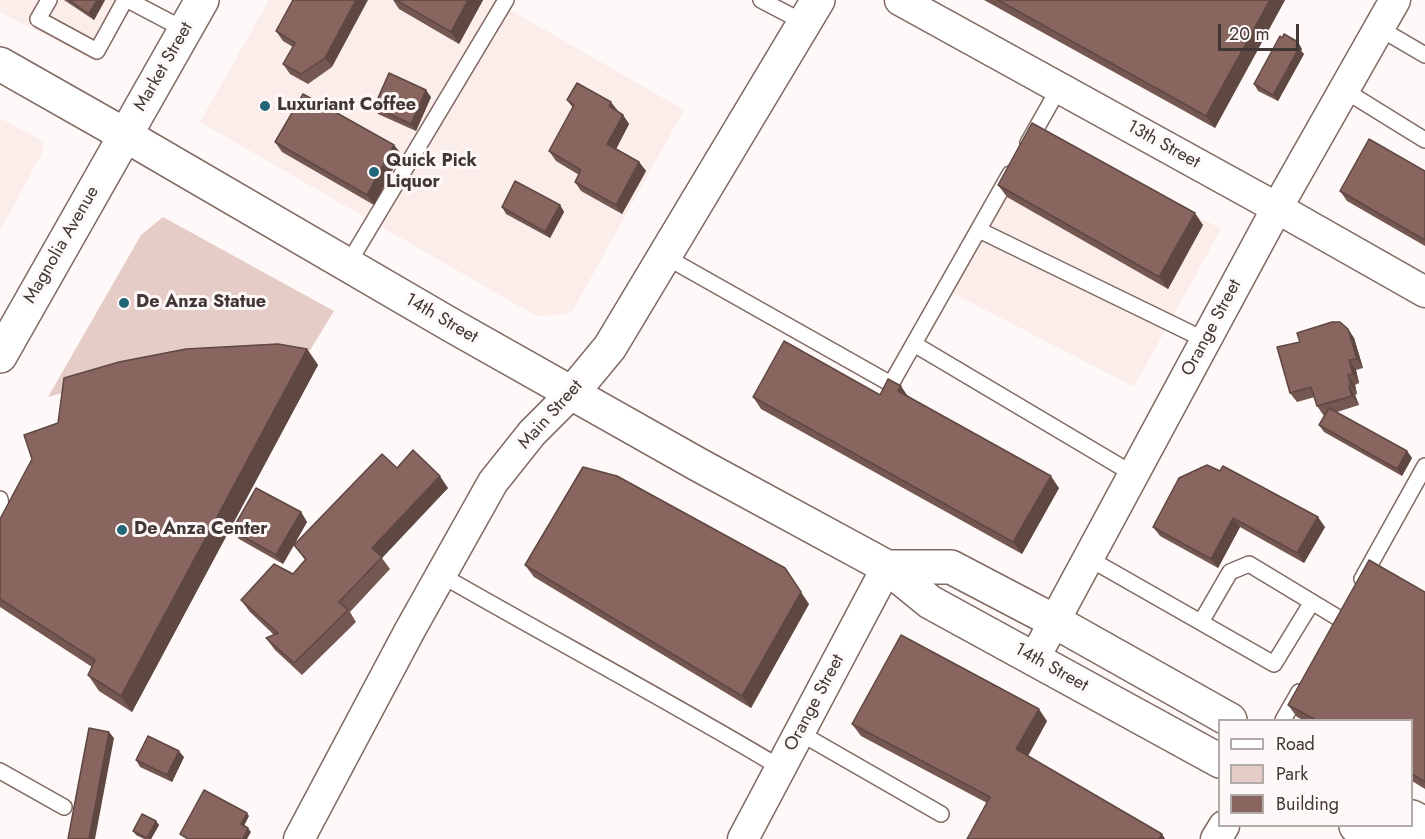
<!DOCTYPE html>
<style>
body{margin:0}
#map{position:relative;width:1425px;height:839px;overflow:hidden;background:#fef9f8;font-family:Jost,sans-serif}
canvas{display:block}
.legend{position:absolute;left:1218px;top:719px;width:195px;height:108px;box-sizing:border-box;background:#fef9f8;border:2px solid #b2abaa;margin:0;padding:8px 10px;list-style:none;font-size:18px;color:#413734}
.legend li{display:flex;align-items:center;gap:12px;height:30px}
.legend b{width:30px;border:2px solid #b2abaa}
.scale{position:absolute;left:1218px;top:24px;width:81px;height:27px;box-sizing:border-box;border:3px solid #413734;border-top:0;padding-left:8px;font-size:18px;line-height:21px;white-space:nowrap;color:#413734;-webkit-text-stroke:4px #fef9f8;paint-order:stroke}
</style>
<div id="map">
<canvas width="1425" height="839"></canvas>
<ul class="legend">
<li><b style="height:8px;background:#fff"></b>Road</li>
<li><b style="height:16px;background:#e5ccc6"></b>Park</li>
<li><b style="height:16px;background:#88655e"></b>Building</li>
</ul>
<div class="scale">20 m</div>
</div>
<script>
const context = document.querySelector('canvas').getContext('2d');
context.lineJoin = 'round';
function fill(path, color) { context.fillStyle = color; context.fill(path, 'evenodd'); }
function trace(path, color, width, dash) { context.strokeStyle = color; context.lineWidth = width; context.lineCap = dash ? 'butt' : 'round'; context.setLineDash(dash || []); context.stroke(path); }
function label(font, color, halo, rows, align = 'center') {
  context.font = font + ' Jost,sans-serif'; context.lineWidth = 6; context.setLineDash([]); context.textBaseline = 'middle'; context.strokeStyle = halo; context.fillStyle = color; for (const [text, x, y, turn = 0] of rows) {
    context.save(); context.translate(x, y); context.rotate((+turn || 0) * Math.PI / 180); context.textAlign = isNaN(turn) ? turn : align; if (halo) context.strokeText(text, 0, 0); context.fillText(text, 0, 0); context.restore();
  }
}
fill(new Path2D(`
 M0 0H132L97 62 0 12Z
 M269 0H493L684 110 572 312 560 315 536 316 200 122Z
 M0 118 44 142 42 153 0 231Z
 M1034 125 1221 229 1134 387 943 288Z`), '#fbede9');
fill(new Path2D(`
 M163 217 334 311 309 352 183 360 48 397 141 235Z`), '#e5ccc6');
const service = new Path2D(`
 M49 0 38 19 97 51 125 0
 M128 0 185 30
 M761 0 805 23
 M1379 28 1425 55
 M1344 90 1425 140
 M1028 143 1059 88
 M979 230 1205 340
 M666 257 891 384 1010 174
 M348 264 506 0
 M914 344 1133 474
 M0 499 3 520 0 525
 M1088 558 1274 664 1312 602
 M441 575C554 640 669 701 781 768
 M1362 579 1425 466
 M1201 622 1230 572 1249 564 1340 619
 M1283 720 1299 692
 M800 733 941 814
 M0 771 64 807`);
const minor = new Path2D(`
 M900 0 1277 208 1425 292
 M1034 659 1277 208 1395 0
 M299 839 410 630 493 482 532 433 572 393
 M743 839 887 567
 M1216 839 1224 826`);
const tertiary = new Path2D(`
 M572 393 610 347 818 0`);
const primary = new Path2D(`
 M0 64 125 135 451 325 699 465 887 567 930 602 1220 761
 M0 356 202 0
 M887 567H951L1054 621 1230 720
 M1412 817 1425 824
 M1356 826 1382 830 1401 839`);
trace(service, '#806963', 18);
trace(minor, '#806963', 33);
trace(tertiary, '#806963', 36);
trace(primary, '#806963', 36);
trace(service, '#fff', 15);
trace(minor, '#fff', 30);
trace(tertiary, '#fff', 33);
trace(primary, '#fff', 33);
fill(new Path2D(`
 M64 0H105L94 20Z
 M293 0 332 67 308 84 290 74 283 64 293 47 283 41 276 31Z
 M393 0H483L459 44 399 9Z
 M984 0H1285L1215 128Z
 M1302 49 1301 51 1304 54 1278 101 1258 91 1254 84Z
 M431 97 416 131 378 114 374 107Z
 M567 100 618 111 623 115 629 124 616 149 639 162 646 171 622 214 581 191 575 182 579 175 556 161 549 151 573 108Z
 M275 142 394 145 401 154 374 205 282 152Z
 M1425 171V246L1347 201 1340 191Z
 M998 185 1203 225 1168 289 1007 197Z
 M560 205 564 212 550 238 506 214 502 207Z
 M1348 329 1354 338 1363 368 1356 370 1359 383 1355 385 1357 394 1355 395 1359 405 1337 412 1407 451 1412 458 1402 476 1324 432 1319 425 1325 415 1324 416 1317 406 1315 397 1297 402 1290 393Z
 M307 349 318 365 132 712 99 691 88 675 92 667 0 607V519Z
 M880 395 908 396 1059 488 1022 554 761 409 753 397Z
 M397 468 448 488 382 558 390 569 350 612 356 622 302 675 275 650 266 638 274 635 250 612 241 600 293 574 305 560 294 545 283 564 239 539 232 530 301 512 307 522 294 545Z
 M1179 478 1325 527 1304 563 1240 527 1218 568 1160 536 1153 527Z
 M525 565 809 604 751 708 534 577Z
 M1425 592V789L1412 781V720H1303L1297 717 1288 705Z
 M1047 721 1028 756 1162 834 1165 839H967L987 803 861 736 852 724Z
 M184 757 172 782 140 767 136 760Z
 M156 821 159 825 151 839H144L136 835 133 831Z`), '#755751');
fill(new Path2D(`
 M97 0H105L94 20 89 14Z
 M356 0H368L332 67 325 58Z
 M468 0H483L459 44 451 32Z
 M1270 0H1285L1215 128 1206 116Z
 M1298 42 1302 49 1301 51 1304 54 1278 101 1273 95Z
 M426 90 431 97 416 131 411 124Z
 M611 102 618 111 609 106Z
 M623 115 629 124 614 153 607 144Z
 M394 145 401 154 374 205 367 195Z
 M639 162 646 171 622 214 616 205Z
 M560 205 564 212 550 238 545 232Z
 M1195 213 1203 225 1168 289 1159 277Z
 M1348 329 1354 338 1363 368 1357 359Z
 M307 349 318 365 132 712 121 696Z
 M1349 360 1356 370 1359 383 1353 374Z
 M1348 375 1355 385 1357 394 1351 385Z
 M901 386 909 398 898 391Z
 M1349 386 1355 395 1359 405 1352 396Z
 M1407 451 1412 458 1402 476 1397 469Z
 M440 476 448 488 380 560 372 548Z
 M1051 476 1059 488 1022 554 1013 542Z
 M301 512 307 522 283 564 276 555Z
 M1318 517 1325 527 1304 563 1297 553Z
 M1233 518 1240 527 1218 568 1211 559Z
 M785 568 809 604 751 708 742 696Z
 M1039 709 1047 721 1025 761 1016 749Z
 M109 732 114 738 95 839H89Z
 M179 751 184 757 172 782 167 775Z
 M247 813 249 816 243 828 241 824Z
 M156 821 159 825 151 839H148Z
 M248 828 251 832 247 839H243Z
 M1162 834 1165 839H1159Z`), '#5f4742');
const building = new Path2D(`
 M69 0H97L89 14Z
 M293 0H356L325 58 301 74 283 64 295 43 276 31Z
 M396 0H468L451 32Z
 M998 0H1270L1206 116Z
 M1284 34 1298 42 1296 46 1299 48 1273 95 1254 84 1280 36 1282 38Z
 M389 73 426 90 411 124 374 107Z
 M577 83 611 102 609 106 623 115 607 144 639 162 616 205 575 182 581 170 549 151 574 105 567 100Z
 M303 94 394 145 367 195 275 142Z
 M1032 123 1195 213 1159 277 998 185Z
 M1369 139 1425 171V240L1340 191Z
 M515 181 560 205 545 232 502 207Z
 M1332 322H1340L1348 329 1357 359 1349 360 1353 374 1348 375 1351 385 1349 386 1352 396 1317 406 1311 387 1290 393 1277 347 1300 342 1297 333Z
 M784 341 880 395 888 379 901 386 898 391 1051 476 1013 542 753 397Z
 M278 344 307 349 121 696 88 675 95 660 0 599V519L32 459 24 435 58 423 64 378 119 362 186 349Z
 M1329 408 1407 451 1397 469 1319 425Z
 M413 450 440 476 372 548 382 557 339 602 348 610 294 663 266 638 278 633 241 600 274 564 293 574 306 559 294 545 382 454 397 468Z
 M1207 465 1220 471 1223 466 1318 517 1297 553 1233 518 1211 559 1153 527 1179 478Z
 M583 467 617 476 785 568 801 592 742 696 525 565Z
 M256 488 301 512 276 555 232 530Z
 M1369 560 1425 592V782L1412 774V720H1316L1288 705Z
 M901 635 1039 709 1016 749 1162 834 1159 839H967L990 797 852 724Z
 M89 728 109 732 89 839H68Z
 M148 736 179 751 167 775 136 760Z
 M204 790 247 813 241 824 248 828 243 839H188L180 834Z
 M142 814 156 821 147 838 133 831Z`);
fill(building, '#88655e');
trace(building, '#5f4742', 1.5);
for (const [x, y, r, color] of [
 [265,106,6,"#236579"],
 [374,172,6,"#236579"],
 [124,303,6,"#236579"],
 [122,530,6,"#236579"]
]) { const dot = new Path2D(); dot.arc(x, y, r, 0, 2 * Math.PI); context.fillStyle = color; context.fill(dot); trace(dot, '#fef9f8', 2); }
label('18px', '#413734', '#fef9f8', [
 ["Market Street",164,67,-60],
 ["13th Street",1163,145,29],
 ["Magnolia Avenue",62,245,-60],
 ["14th Street",441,319,30],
 ["Orange Street",1212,328,-62],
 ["Main Street",551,415,-48],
 ["14th Street",1051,668,29],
 ["Orange Street",815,703,-62]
]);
label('bold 18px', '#413734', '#fef9f8', [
 ["Luxuriant Coffee",277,106],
 ["Quick Pick",386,162],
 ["Liquor",386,183],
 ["De Anza Statue",136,303],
 ["De Anza Center",134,530]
], 'left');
</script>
